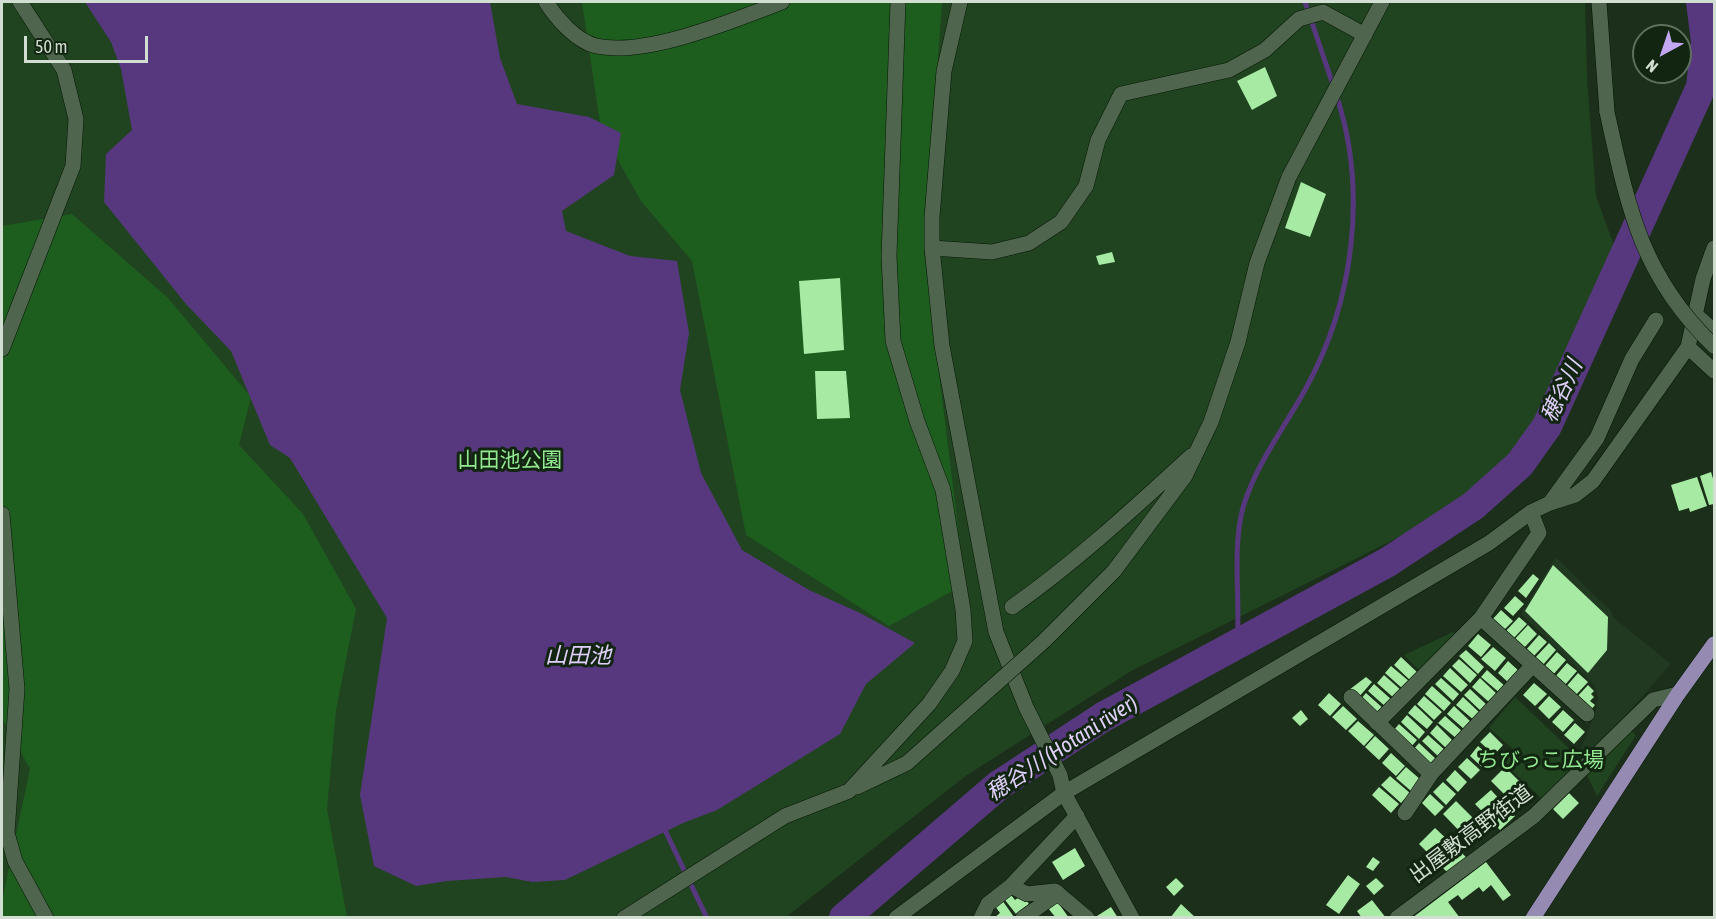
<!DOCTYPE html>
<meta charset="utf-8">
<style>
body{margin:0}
#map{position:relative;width:1716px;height:919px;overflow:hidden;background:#1b2f1a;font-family:"Asap Condensed",sans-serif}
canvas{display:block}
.frame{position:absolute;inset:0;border:3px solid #d2ded1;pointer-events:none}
.north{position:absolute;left:1632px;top:24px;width:60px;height:60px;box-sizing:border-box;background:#112511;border:2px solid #5e6f5e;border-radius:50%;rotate:220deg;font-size:16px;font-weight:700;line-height:24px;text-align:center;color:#d2ded1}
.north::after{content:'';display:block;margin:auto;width:21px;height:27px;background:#c4a7f1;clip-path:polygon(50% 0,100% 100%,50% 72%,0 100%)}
.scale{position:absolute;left:24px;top:36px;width:124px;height:27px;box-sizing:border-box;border:3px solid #d2ded1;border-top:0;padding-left:8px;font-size:18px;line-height:21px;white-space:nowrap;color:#d2ded1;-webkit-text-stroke:4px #112511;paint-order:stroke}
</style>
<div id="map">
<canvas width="1716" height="919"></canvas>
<div class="frame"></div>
<div class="north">N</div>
<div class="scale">50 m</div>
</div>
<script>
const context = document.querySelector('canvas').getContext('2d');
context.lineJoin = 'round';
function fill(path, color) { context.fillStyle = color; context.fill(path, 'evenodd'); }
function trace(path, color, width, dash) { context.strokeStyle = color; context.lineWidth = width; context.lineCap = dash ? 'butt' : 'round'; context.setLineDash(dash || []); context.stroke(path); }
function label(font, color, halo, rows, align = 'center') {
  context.font = font + ' "Asap Condensed","Noto Sans JP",sans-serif'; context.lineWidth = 6; context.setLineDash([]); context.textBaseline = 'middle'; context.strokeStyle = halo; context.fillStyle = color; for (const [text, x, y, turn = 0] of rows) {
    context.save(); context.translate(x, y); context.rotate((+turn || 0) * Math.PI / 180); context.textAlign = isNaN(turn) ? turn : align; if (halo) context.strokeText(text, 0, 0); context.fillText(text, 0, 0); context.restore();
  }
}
fill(new Path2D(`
 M1556 557 1612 612 1613 617 1671 664 1584 763 1580 750 1595 714 1598 698 1595 686 1521 614Z`), '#203920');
fill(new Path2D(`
 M2 2H1585L1587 78 1596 196 1617 254C1586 327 1559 406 1506 467 1493 481 1475 493 1461 506L1131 671 967 775 786 917 2 918Z
 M1453 632 1456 635 1420 671 1404 655Z
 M1515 697 1573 752 1578 763 1543 800 1503 762 1514 750 1489 728Z
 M1630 730 1636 735 1597 796 1586 773Z`), '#214420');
fill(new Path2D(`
 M582 2H942L924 251 965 584 889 626 746 535 692 261 641 201 601 130Z
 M72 214 168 298 251 397 239 445 303 514 356 609 336 710 327 809 347 917 2 918V901L30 769 2 718V226Z`), '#1d5d1e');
fill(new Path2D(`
 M85 2H490L500 58 517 104 589 117 621 133 614 175 562 211 566 231 630 256 677 261 689 333 680 390 701 473 742 550 809 590 860 613 915 643 866 684 840 734 717 810 683 823 565 880 532 882 506 877 447 881 416 886 374 866 360 795 387 618 290 458 270 445 231 351 186 304 104 202 106 154 132 130 121 69 111 42Z`), '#57387e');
trace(new Path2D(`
 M1305 2 1333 85
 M1237 644C1241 599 1231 548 1244 504 1258 461 1285 427 1306 388 1354 301 1368 190 1336 94
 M663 826 707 918`), '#57387e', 5);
trace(new Path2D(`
 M844 918 999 785 1103 717 1388 562 1473 506 1520 464 1547 426 1701 87 1706 42 1701 2`), '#57387e', 30);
fill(new Path2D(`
 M1265 67 1277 96 1252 110 1237 81Z
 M1301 182 1326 194 1310 237 1285 228Z
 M1112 252 1115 262 1099 265 1096 256Z
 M840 278 844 350 804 354 799 281Z
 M815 371H846L850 418 817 419Z
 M1711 472 1714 482V504L1709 505 1700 476Z
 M1697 477 1707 506 1690 512 1689 508 1679 511 1671 485Z
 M1553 565 1608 617 1607 650 1588 673 1525 611Z
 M1533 574 1539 579 1526 598 1518 591Z
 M1515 596 1524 604 1513 616 1504 608Z
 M1501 610 1513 621 1504 630 1492 620Z
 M1519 617 1527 624 1512 640 1504 633Z
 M1528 625 1537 634 1523 649 1513 641Z
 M1478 634 1491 645 1481 657 1468 646Z
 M1539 635 1547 642 1532 658 1525 651Z
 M1549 643 1556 650 1542 666 1534 659Z
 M1493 647 1506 658 1495 671 1481 659Z
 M1466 650 1484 667 1478 674 1459 656Z
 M1557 652 1566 660 1552 676 1543 668Z
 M1401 657 1419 674 1412 682 1394 665Z
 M1459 659 1477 675 1470 683 1452 666Z
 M1508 661 1520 672 1510 684 1498 673Z
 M1567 663 1577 671 1564 686 1554 678Z
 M1391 666 1410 682 1403 689 1385 673Z
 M1450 668 1468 685 1461 692 1443 676Z
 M1487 670 1507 688 1501 694 1481 677Z
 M1578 673 1588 682 1575 696 1565 688Z
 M1384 675 1402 691 1395 699 1377 683Z
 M1366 677 1372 682 1358 698 1349 690Z
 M1441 678 1459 694 1453 701 1435 684Z
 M1480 678 1498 695 1490 703 1472 687Z
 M1534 683 1547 694 1535 706 1523 695Z
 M1374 684 1393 701 1387 708 1368 691Z
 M1588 685 1594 691 1591 694 1594 697 1590 701 1595 705 1590 711 1576 698Z
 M1432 686 1451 703 1444 711 1425 694Z
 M1470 689 1488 706 1482 712 1464 695Z
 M1329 693 1341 704 1330 716 1318 705Z
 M1366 693 1385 710 1380 715 1359 701Z
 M1424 696 1442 712 1434 720 1417 704Z
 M1549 696 1561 707 1549 719 1538 708Z
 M1463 697 1481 714 1475 721 1456 705Z
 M1415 705 1433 722 1427 729 1408 713Z
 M1343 706 1357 719 1346 730 1332 717Z
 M1454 706 1471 722 1464 729 1447 714Z
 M1301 710 1308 719 1300 726 1292 718Z
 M1563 710 1574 720 1563 732 1552 722Z
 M1407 715 1425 732 1419 739 1401 722Z
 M1445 716 1463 732 1457 739 1438 723Z
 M1358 721 1374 735 1364 746 1348 731Z
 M1575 723 1585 732 1574 744 1564 735Z
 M1399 724 1417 740 1411 747 1393 731Z
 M1437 725 1454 742 1447 749 1430 733Z
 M1490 732 1503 745 1494 755 1480 742Z
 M1428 735 1446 751 1440 758 1422 741Z
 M1375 736 1389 749 1379 760 1365 747Z
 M1419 743 1437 760 1430 766 1413 750Z
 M1478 746 1491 757 1482 767 1470 756Z
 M1391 753 1405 766 1396 776 1382 763Z
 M1467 758 1480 770 1471 779 1458 767Z
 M1406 767 1421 780 1411 791 1396 778Z
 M1505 767 1523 785 1509 799 1491 781Z
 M1455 770 1467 782 1458 792 1446 780Z
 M1390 776 1410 793 1401 803 1381 785Z
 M1443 782 1456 794 1446 805 1433 792Z
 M1379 787 1399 804 1391 813 1372 795Z
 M1491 790 1515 816 1500 830 1475 804Z
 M1569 793 1579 803 1563 819 1553 809Z
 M1430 794 1444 807 1435 816 1422 803Z
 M1456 801 1481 826 1468 840 1443 814Z
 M1435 828 1467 858 1450 875 1419 844Z
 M1075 848 1085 866 1063 880 1052 862Z
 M1373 857 1380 862 1373 871 1366 867Z
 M1486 862 1511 895 1503 901 1491 885 1483 892 1479 887 1462 900 1458 895 1448 902 1460 918H1412Z
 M1348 875 1360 884 1339 914 1326 905Z
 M1176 878 1184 886 1174 896 1166 887Z
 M1376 878 1384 886 1374 895 1366 886Z
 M1011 895 1015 900 1022 895 1029 904 1016 914 1005 900Z
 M1002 900 1014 917 1013 918H994L1000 913 995 906Z
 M1372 900 1386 918H1362L1357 911Z
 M1057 901 1069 918H1056L1048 908Z
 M1181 904 1196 918H1170Z
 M1111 907 1118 918H1098L1097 916Z`), '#a7eaa4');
const minor = new Path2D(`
 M546 2C556 18 576 41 596 46 647 57 734 20 782 2
 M960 2 944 71 932 217V248L942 346 996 632 1026 707 1060 775 1064 793 1132 918
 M1599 2 1607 112
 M932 248 992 252 1029 243 1061 222 1086 186 1098 140 1121 94 1229 70 1265 50 1299 19 1323 12 1365 35
 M1695 314 1714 331
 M1688 347 1714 371
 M2 349 73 166 76 119 64 70 20 2
 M1550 503 1575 495 1593 481 1688 347 1703 279 1714 248
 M2 514 17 689 7 833 15 861 46 918
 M1012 607C1076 562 1133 509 1191 456
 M1481 618 1587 714
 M1044 641 1114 571 1185 476 1211 422 1238 342 1257 263 1289 177 1382 2
 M1351 697 1431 774
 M1377 723 1481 618 1539 533 1531 512
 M857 787 907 763 989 690
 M1405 813 1431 774 1533 665
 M1011 886 1077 816
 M624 918 785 816 849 791 929 704 952 671 965 641 963 610 943 490 917 421 893 341 889 256 898 2
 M896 918 1064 793 1489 543 1531 512 1550 503 1597 438 1632 359 1656 320
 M981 918 988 904 1011 886 1027 894 1055 891 1087 918
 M1023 918 1058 893
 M1397 918 1534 816 1653 700 1678 694`);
const major = new Path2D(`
 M1533 918 1678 694 1714 644`);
trace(minor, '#051705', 16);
trace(major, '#051705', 16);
trace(minor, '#4f654d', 15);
trace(major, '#958ab2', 15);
const minorBridge = new Path2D(`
 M1607 112C1628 207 1641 276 1714 346
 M989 690 1044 641`);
trace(minorBridge, '#051705', 16, []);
trace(minorBridge, '#4f654d', 15);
label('21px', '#93e990', '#112511', [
 ["山田池公園",510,460],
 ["ちびっこ広場",1541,760]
]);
label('21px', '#d2ded1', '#112511', [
 ["出屋敷高野街道",1471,834,-37]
]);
label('italic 22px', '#e0d0fa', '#112511', [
 ["穂谷川",1562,391,-65],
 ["山田池",578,656],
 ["穂谷川 (Hotani river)",1062,748,-33]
]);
</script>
